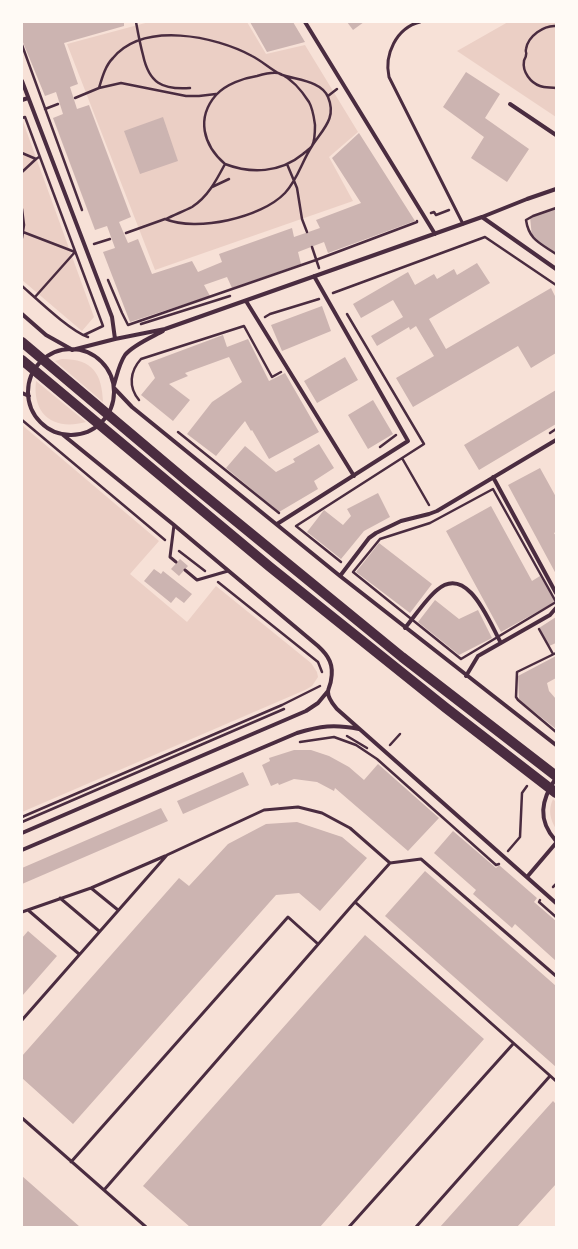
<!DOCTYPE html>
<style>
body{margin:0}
#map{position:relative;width:578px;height:1249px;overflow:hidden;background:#f7e1d7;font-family:"PT Serif",serif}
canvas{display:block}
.frame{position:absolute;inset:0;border:23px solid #fffaf5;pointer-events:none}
</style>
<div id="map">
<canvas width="578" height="1249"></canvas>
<div class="frame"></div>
</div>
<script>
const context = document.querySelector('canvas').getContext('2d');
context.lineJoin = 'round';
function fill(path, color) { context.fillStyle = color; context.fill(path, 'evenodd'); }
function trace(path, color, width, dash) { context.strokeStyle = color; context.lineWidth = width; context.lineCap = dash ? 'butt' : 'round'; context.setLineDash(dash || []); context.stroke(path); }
fill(new Path2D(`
 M149 22H247L266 54 305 45 358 132 329 157 353 201 155 270 67 44Z
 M508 22H556V117L457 51Z
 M22 119 94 317 82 331 22 280Z
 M62 359C93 359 102 374 103 402L55 361Z
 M36 381 86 422C54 431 32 415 36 381Z
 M22 425 159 541 130 574 187 622 216 586 311 663 317 672 318 677 312 686 305 690 22 812Z
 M553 799 556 802V829C550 819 548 810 553 799Z`), '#ebcfc5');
fill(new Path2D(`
 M22 22H124V26L64 43 78 84 70 87 77 109 89 105 131 217 119 222 128 243 138 239 152 274 192 261 198 272 222 262 219 254 292 228 294 237 320 228 316 220 361 203 332 158 359 133 415 221 328 253 324 242 298 252 301 264 232 288 227 277 204 285 210 296 130 322 103 252 115 248 107 226 95 230 53 118 63 114 56 92 45 96 22 40Z
 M250 22H293L305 42 267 52Z
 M347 22H364L353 30Z
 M466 72 500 94 485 118 529 149 507 182 471 158 484 137 443 107Z
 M163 117 178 161 140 174 124 131Z
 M556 208V254L532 237 530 217Z
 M477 263 490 283 429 319 446 349 551 288 556 298V353L531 368 518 346 413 407 396 378 434 356 416 326 410 330 409 327 377 346 371 336 403 317 393 300 361 318 353 304 408 272 415 285 434 274 437 279 454 269 457 275Z
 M322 306 331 331 282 351 271 325Z
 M223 335 227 347 248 339 269 381 285 373 319 432 269 459 252 430 251 431 245 421 216 456 187 434 212 402 242 382 229 357 185 373 188 376 169 384 190 400 173 421 141 395 155 378 148 363Z
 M345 357 358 380 317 403 304 381Z
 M556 390V424L479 470 464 445Z
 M373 400 393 434 368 449 348 415Z
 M319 444 334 468 314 481 318 489 279 512 226 468 245 446 276 472 295 462 293 459Z
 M540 468 556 497V532L554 533 556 536V574L508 485Z
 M378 493 390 517 364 531 341 559 307 532 324 510 343 525 351 516 347 509Z
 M491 506 532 581 540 576 555 602 501 632 446 531Z
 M379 543 432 584 410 613 356 572Z
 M180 559 188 566 179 576 171 569Z
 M154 569 161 574 163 571 192 594 184 603 176 597 171 603 144 581Z
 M435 600 459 619 478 610 492 638 459 655 418 622Z
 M556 617V643L549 646 539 628Z
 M556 656V678L547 683 549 691 556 699V729L519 700 518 676Z
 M294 750H311L329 756 349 767 364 780 378 764 439 818 408 851 335 788 334 791 317 782 294 779 279 785 278 783 271 786 262 765 270 761 269 758Z
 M243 772 249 785 183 814 177 801Z
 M161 808 168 821 22 884V868Z
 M297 822 342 837 367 858 320 911 299 893 276 895 73 1124 22 1078V1056L179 878 189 886 228 844 266 824Z
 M453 831 496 868 499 865 537 898 534 902 556 921V961L515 924 512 928 473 894 476 890 434 853Z
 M425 871 556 986V1067L385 916Z
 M28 931 57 956 22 996V938Z
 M365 935 484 1039 320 1227H190L143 1186Z
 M553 1101 556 1104V1184L517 1227H440Z
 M22 1176 80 1227H22Z`), '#ccb4b1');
trace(new Path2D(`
 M136 22C138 33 140 44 143 55 149 83 162 90 190 88
 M556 26C544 25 528 36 526 49 525 54 527 51 526 55 526 58 524 59 524 61 522 72 531 83 540 86 545 88 551 87 556 88
 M22 45 82 210
 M99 88 121 83 186 96H199L216 94
 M328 96 337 89
 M75 98 99 88C102 78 105 66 113 58 144 21 215 36 252 56 262 61 270 69 280 74 294 80 321 80 328 97 337 118 323 129 312 146 302 161 298 179 285 193 261 218 197 232 165 219L126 233
 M45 109 58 104
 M22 118 25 117 103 326 84 335
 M22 153 36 159 39 157
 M287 164 297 188 302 219 307 232
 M22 172 36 159
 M212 187 229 179
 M556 208 533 216 526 220C529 240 540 243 556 254
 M22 209 24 225 22 238
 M431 213 434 212 436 215 449 210
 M166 219C174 215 184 211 192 207 208 197 217 179 225 164 203 145 196 118 216 95 226 84 244 78 257 76 264 74 275 71 281 74 293 80 302 91 309 102 313 109 314 118 315 125 315 132 315 141 312 146 310 149 305 152 303 154 280 173 251 174 225 164
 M23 232 75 252 35 297
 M94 244 110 239
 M312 247 319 268
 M108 280 122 313 128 325 316 260 417 222V221
 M22 286C37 299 70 331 88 337
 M333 293 485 237 556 285
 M265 317 270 314 319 299
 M141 324 230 296
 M139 400C128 387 130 371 141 359L244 326 272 377 281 372
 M22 420 165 540
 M178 432 279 513
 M550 433 556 429
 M380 447 396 435
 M402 458 429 505
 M493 489 556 602 461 659 353 572 380 539 430 523Z
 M179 551 205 571
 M341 562 296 526 424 444 347 314
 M218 582 318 662 322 672
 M539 629 553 654
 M556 653 517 672 516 697 518 700 556 732
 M347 736 367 748
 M300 742 334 737 356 745 377 759 496 865 499 864
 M390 745 400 734
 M22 817 282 705 320 686
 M22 822 284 709
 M508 851 520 837 522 793 527 786
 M553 887 556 884
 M540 900 539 902 556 917`), '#4a2c40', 2.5);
trace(new Path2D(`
 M420 22C396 28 384 55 389 77L463 224
 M174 525 170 557 176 562
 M185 570 197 580 228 571
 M390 863 355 902 556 1081
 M91 888 118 910
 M60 898 99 931
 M28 910 79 954
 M22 912 91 888 165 856
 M22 1020 167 855 264 810 298 807 322 813 350 828 390 863 421 859 556 976
 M22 1118 146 1227
 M71 1162 288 917 318 944
 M104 1190 355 902
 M349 1227 513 1044
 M416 1227 550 1076`), '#4a2c40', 3);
trace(new Path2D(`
 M305 22 435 234
 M22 81 112 317 115 339
 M22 100 28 98
 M510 104 556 135
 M482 217 556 269
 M246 301 354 476
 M22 314 46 335 71 349
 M28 392a43 43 0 1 1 86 0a43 43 0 1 1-86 0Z
 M72 350 115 339 165 329 482 217 527 199 556 189
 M114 385C117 375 119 364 125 355 133 345 152 337 163 331
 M114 388 132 407 340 576 556 745
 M22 393 29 396
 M62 434 174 525 318 646C329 656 334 665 331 680 331 684 328 688 328 692 328 699 333 704 337 709L556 903
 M493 477 556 593
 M277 524 408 441 314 276
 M340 576 369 538 376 533 401 521 429 514 437 511 556 440
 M405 628C415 616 426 599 437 590 468 563 490 624 501 643
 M466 676 478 656 550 615 556 608
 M556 778C541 800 537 820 556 841
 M22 833 306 711 318 703 328 691
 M22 850 297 733C320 726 334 724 359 729
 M527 877 556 843`), '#4a2c40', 4);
trace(new Path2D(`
 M22 342 188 482 402 657 556 776
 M22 360 270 567 446 708 556 793`), '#4a2c40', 10);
</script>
